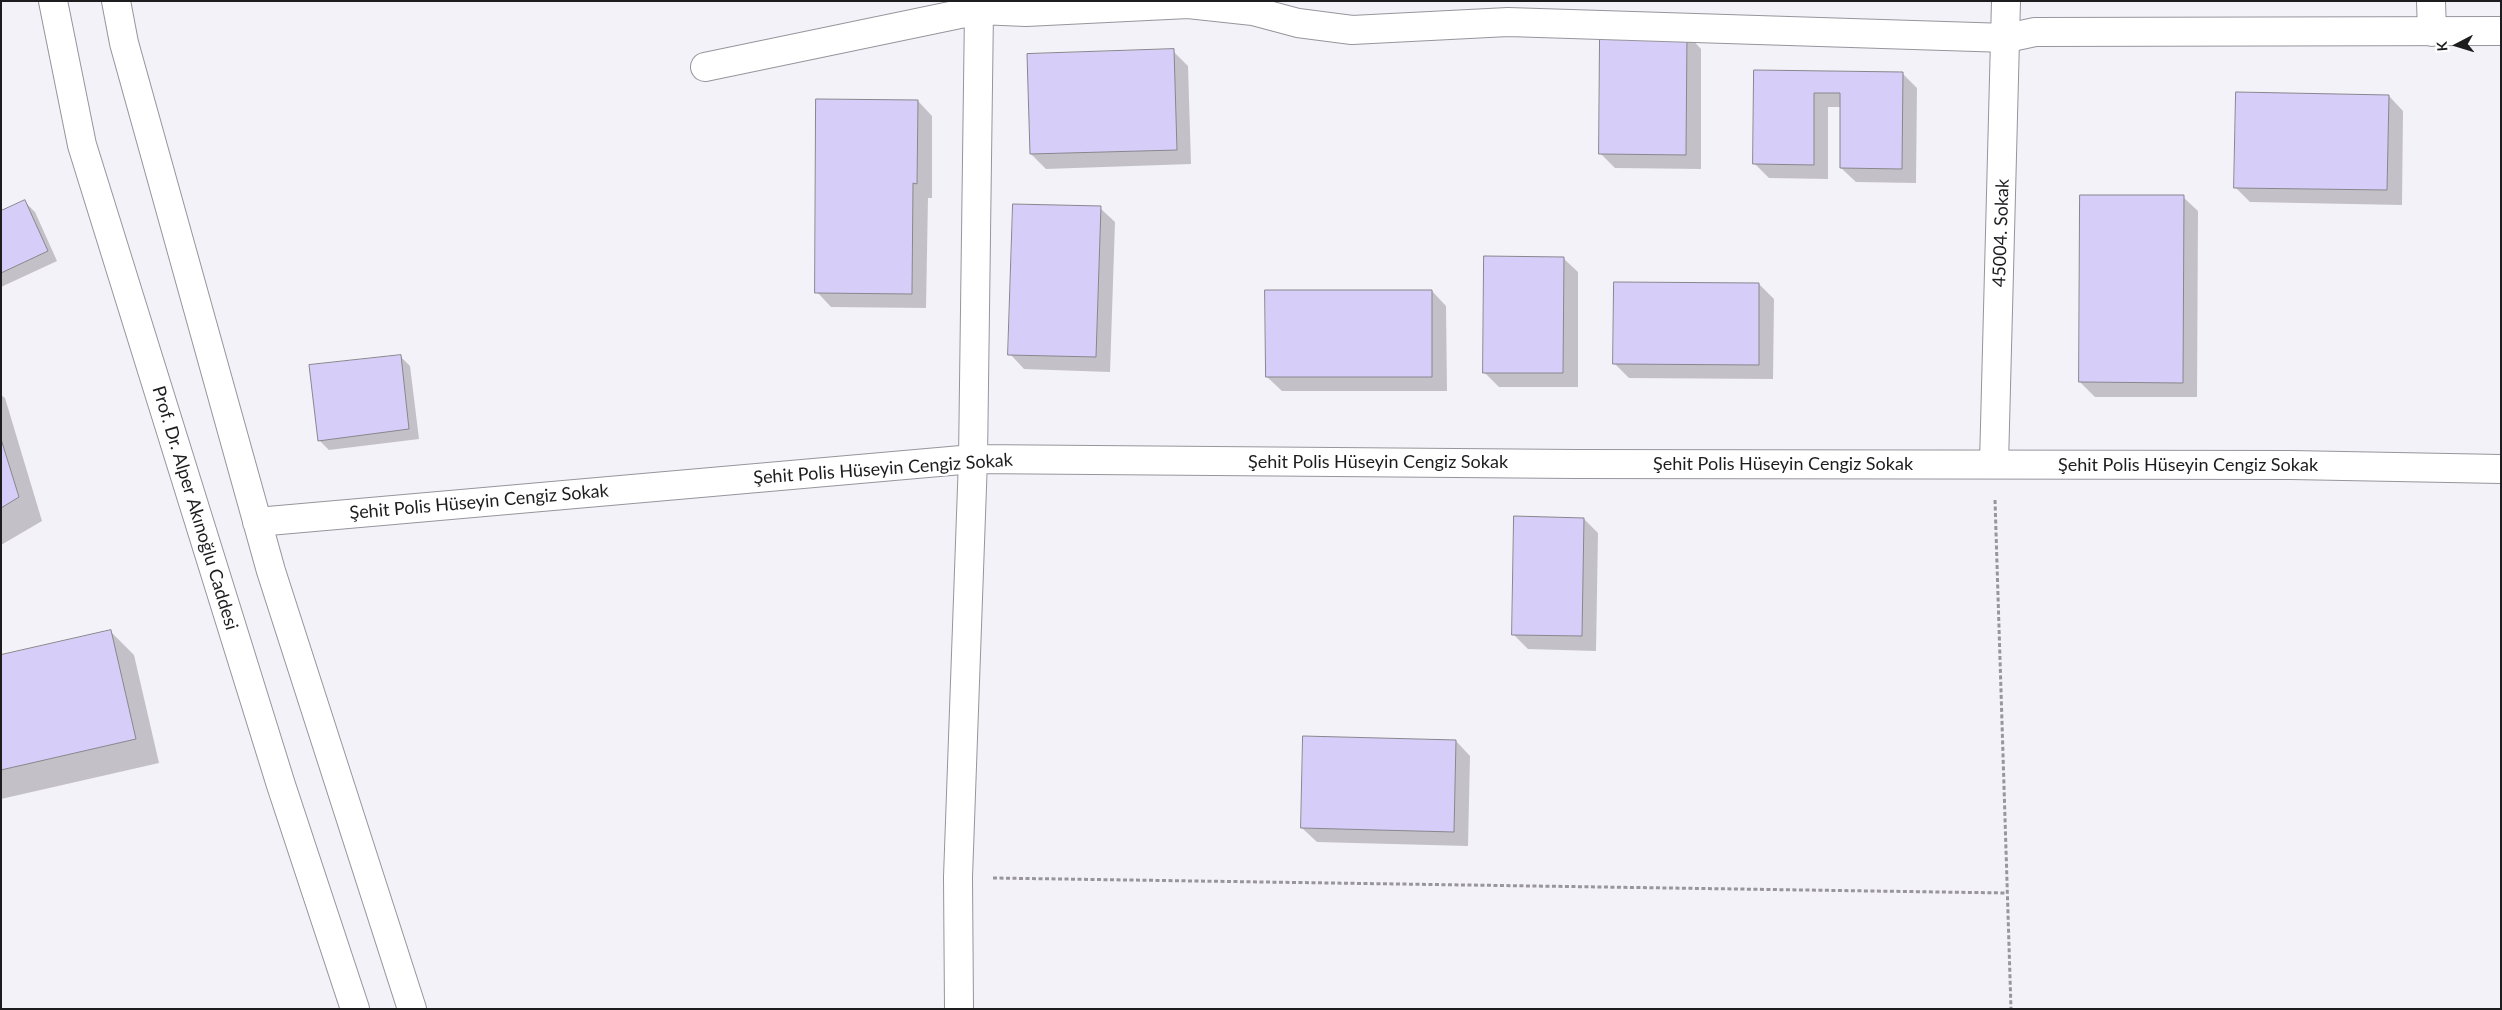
<!DOCTYPE html>
<meta charset="utf-8">
<style>
body{margin:0}
#map{position:relative;width:2502px;height:1010px;overflow:hidden;background:#f4f2f9;font-family:Lato,sans-serif}
canvas{display:block}
.frame{position:absolute;inset:0;border:2px solid #1d1c1e;pointer-events:none}
.north{position:absolute;left:2432px;top:20px;width:50px;height:50px;-webkit-text-stroke:4px #fff;paint-order:stroke;rotate:265deg;font-size:14px;font-weight:700;line-height:20px;text-align:center;color:#1d1c1e}
.north::after{content:'';display:block;margin:auto;width:18px;height:22px;background:#1d1c1e;clip-path:polygon(50% 0,100% 100%,50% 72%,0 100%)}
</style>
<div id="map">
<canvas width="2502" height="1010"></canvas>
<div class="frame"></div>
<div class="north">K</div>
</div>
<script>
const context = document.querySelector('canvas').getContext('2d');
context.lineJoin = 'round';
function fill(path, color) { context.fillStyle = color; context.fill(path, 'evenodd'); }
function trace(path, color, width, dash) { context.strokeStyle = color; context.lineWidth = width; context.lineCap = dash ? 'butt' : 'round'; context.setLineDash(dash || []); context.stroke(path); }
function label(font, color, halo, rows, align = 'center') {
  context.font = font + ' Lato,sans-serif'; context.lineWidth = 4.5; context.setLineDash([]); context.textBaseline = 'middle'; context.strokeStyle = halo; context.fillStyle = color; for (const [text, x, y, turn = 0] of rows) {
    context.save(); context.translate(x, y); context.rotate((+turn || 0) * Math.PI / 180); context.textAlign = isNaN(turn) ? turn : align; if (halo) context.strokeText(text, 0, 0); context.fillText(text, 0, 0); context.restore();
  }
}
fill(new Path2D(`
 M1687 34 1701 49V169L1615 168 1600 153Z
 M1173 51 1188 66 1191 164 1046 169 1031 154Z
 M1755 72 1902 73 1917 88 1916 183 1856 182 1841 168V107H1828V179L1769 178 1754 163Z
 M2389 96 2403 111 2402 205 2250 202 2236 188Z
 M918 101 932 116V198H928L926 308 831 307 817 292Z
 M2183 197 2198 211 2197 397H2095L2080 382Z
 M25 202 35 212 57 261 1 287V212Z
 M1100 208 1115 222 1110 372 1024 369 1010 354Z
 M1563 258 1578 272V387H1499L1484 372Z
 M1759 284 1774 299 1773 379 1629 378 1614 363Z
 M1432 291 1446 306 1447 391H1282L1267 377Z
 M400 356 410 366 419 439 329 450 319 440Z
 M1 395 5 398 42 521 1 545Z
 M1584 519 1598 533 1596 651 1528 649 1513 634Z
 M111 632 134 655 159 763 1 799V656Z
 M1456 741 1470 756 1468 846 1317 842 1302 828Z`), '#0003');
const building = new Path2D(`
 M1600 32 1687 33 1686 155 1599 154Z
 M1174 49 1177 150 1030 154 1027 54Z
 M1754 70 1903 72 1902 169 1840 168V93H1814V165L1753 164Z
 M2236 92 2389 95 2387 190 2234 188Z
 M816 99 918 100 917 184 913 183 912 294 815 293Z
 M2080 195H2184L2183 383 2079 382Z
 M25 200 48 251 1 273V211Z
 M1013 204 1101 206 1096 357 1008 355Z
 M1484 256 1564 257 1563 373H1483Z
 M1614 282 1759 283V365L1613 364Z
 M1265 290H1432V377H1266Z
 M401 355 409 429 318 441 309 365Z
 M1 439 19 497 1 508Z
 M1514 516 1584 518 1582 636 1512 635Z
 M111 630 136 739 1 770V655Z
 M1303 736 1456 740 1454 832 1301 828Z`);
fill(building, '#d7cdf9');
trace(building, '#88868c', 1);
const minor = new Path2D(`
 M53 1 82 145 281 785 355 1009
 M116 1 124 43 271 571 412 1009
 M2431 1 2432 32
 M705 67 979 10 1026 12 1188 4 1253 11 1298 23 1352 30 1508 22 2007 38 2035 32 2501 31
 M1994 464 2006 1
 M257 522 973 459 1576 464 2291 465 2501 469
 M959 1009 958 877 973 459 979 10`);
trace(minor, '#96959b', 30);
trace(new Path2D(`
 M1995 500 2011 1009
 M993 878 2007 893`), '#98969b', 3, [4, 2.5]);
trace(minor, '#fff', 28);
label('18px', '#1d1c1e', '#fff', [
 ["45004. Sokak",2001,233,-88],
 ["Şehit Polis Hüseyin Cengiz Sokak",1378,462],
 ["Şehit Polis Hüseyin Cengiz Sokak",1783,464],
 ["Şehit Polis Hüseyin Cengiz Sokak",2188,465],
 ["Şehit Polis Hüseyin Cengiz Sokak",883,469,-4],
 ["Şehit Polis Hüseyin Cengiz Sokak",479,502,-5],
 ["Prof. Dr. Alper Akınoğlu Caddesi",195,508,73]
]);
</script>
